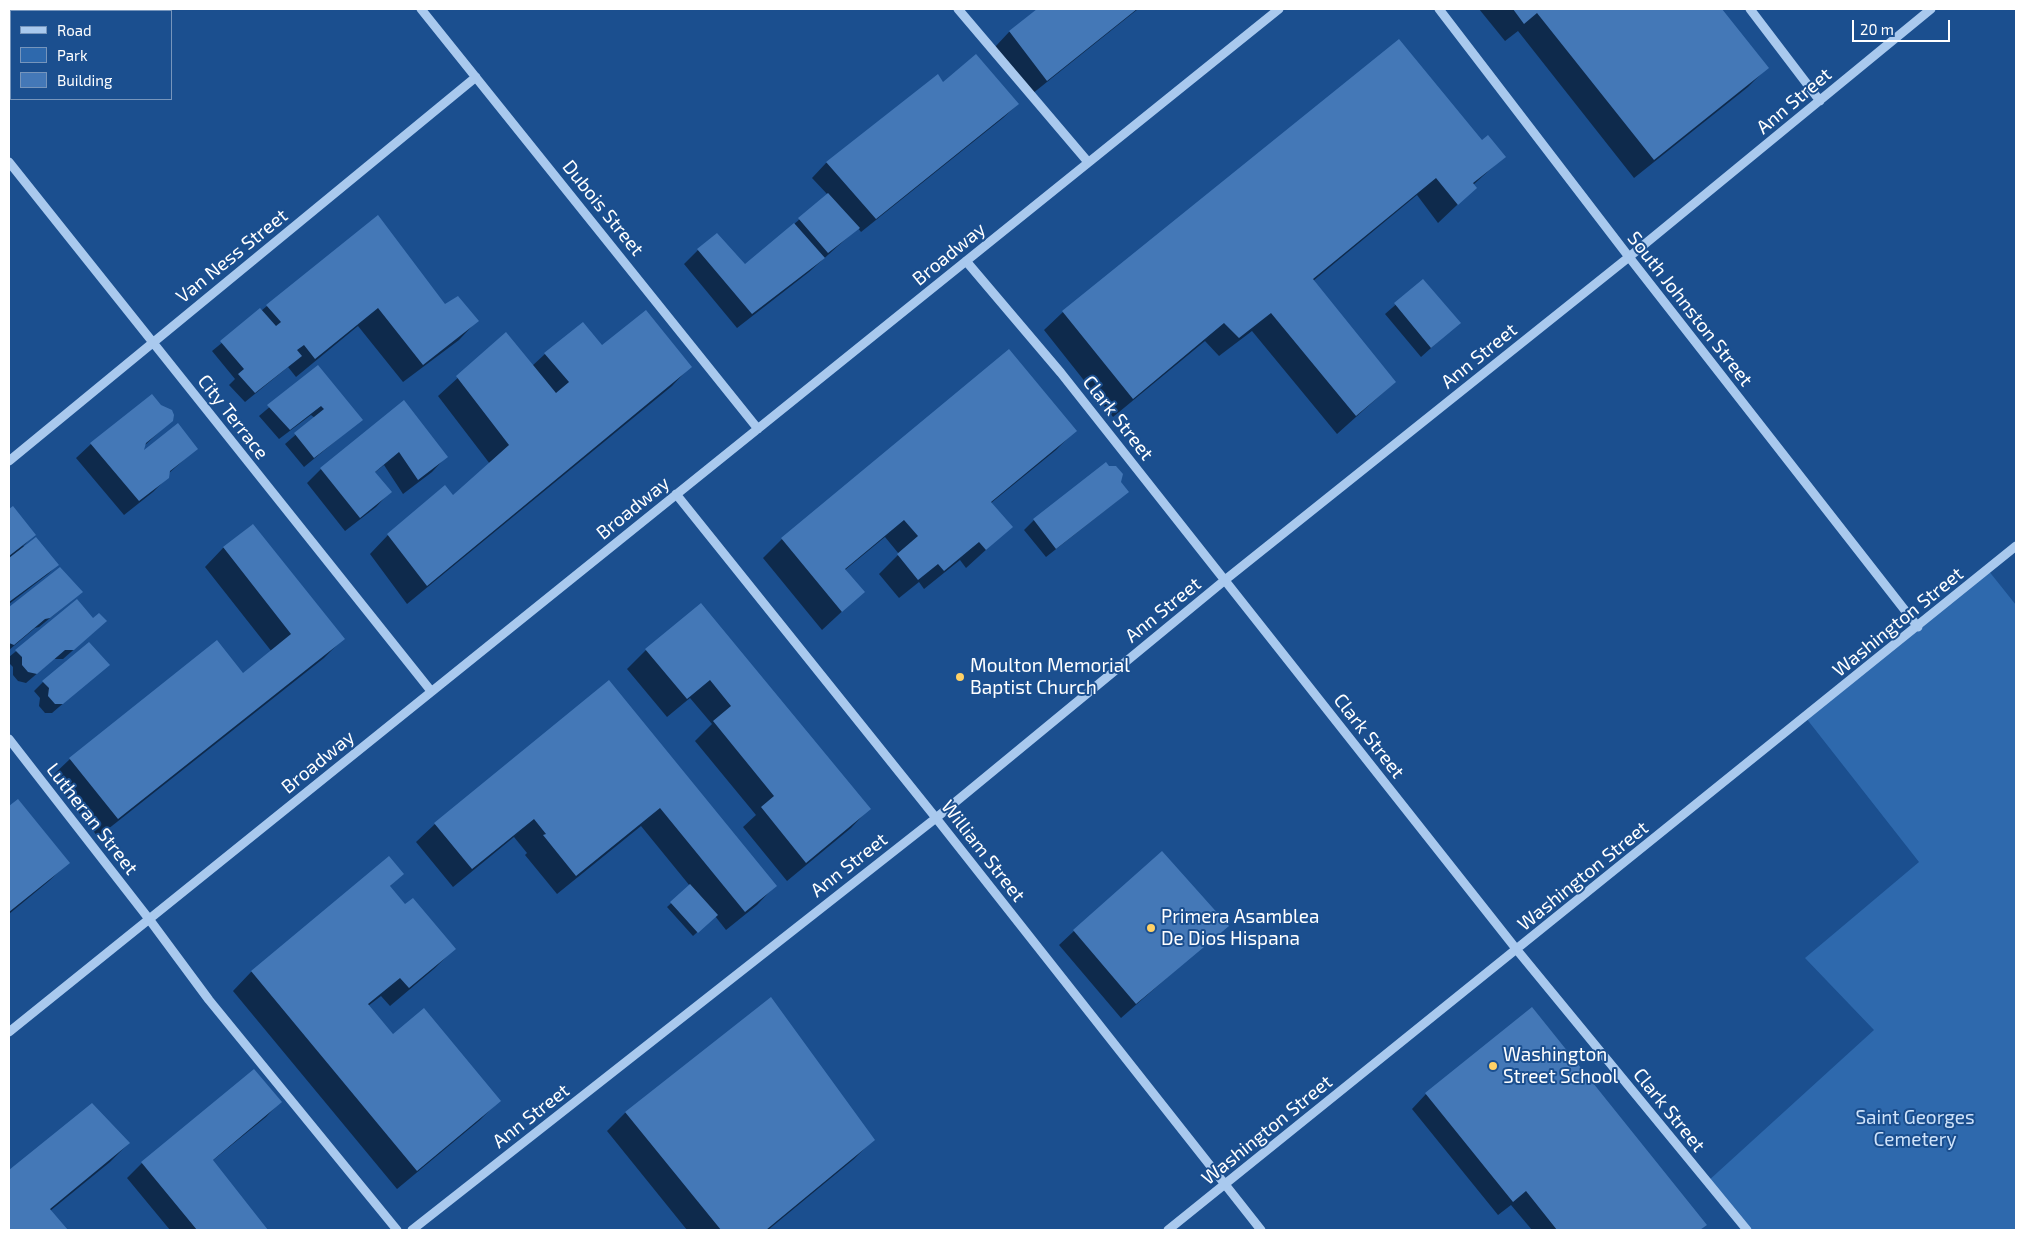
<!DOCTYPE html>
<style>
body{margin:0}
#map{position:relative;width:2025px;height:1239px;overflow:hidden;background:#1b4f8f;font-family:"Exo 2",sans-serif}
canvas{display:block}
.frame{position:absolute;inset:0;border:10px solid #fff;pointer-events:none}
.legend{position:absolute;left:10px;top:10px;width:162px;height:90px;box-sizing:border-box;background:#1b4f8f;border:1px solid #7695bc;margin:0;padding:6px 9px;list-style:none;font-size:15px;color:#fff}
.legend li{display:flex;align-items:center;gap:10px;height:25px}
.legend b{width:25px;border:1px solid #7695bc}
.scale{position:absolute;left:1852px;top:20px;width:98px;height:22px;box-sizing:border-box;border:2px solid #fff;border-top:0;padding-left:6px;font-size:15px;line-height:18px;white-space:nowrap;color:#fff;-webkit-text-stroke:4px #1b4f8f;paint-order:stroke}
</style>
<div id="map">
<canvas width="2025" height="1239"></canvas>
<div class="frame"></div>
<ul class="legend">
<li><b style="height:6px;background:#a9c9ee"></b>Road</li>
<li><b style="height:14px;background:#2e69ad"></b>Park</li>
<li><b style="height:14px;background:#4478b7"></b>Building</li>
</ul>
<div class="scale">20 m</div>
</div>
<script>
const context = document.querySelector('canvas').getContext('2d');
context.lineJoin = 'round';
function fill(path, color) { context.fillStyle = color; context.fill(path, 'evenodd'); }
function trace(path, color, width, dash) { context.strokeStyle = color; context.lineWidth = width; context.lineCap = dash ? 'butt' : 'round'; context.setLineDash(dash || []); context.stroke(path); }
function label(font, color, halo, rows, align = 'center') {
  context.font = font + ' "Exo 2",sans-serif'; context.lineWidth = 4; context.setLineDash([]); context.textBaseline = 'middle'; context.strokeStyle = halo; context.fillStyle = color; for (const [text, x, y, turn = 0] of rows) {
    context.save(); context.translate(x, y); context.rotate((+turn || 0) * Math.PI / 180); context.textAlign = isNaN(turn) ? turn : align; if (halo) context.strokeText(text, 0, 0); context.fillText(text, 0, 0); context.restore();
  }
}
fill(new Path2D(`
 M1988 570 2016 605V1230H1748L1707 1182 1874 1030 1805 958 1919 862 1806 718Z`), '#2e69ad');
fill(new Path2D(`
 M1040 9H1138L1032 94 995 47 1009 32Z
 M1479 9H1720L1767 68 1748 87 1634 178 1518 31 1505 41Z
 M937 76 943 83 1018 104 1003 118 861 232 858 228 809 272 737 328 684 264 698 250 745 266 828 195 812 178 826 163Z
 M1481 142 1504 157 1473 185 1475 188 1438 223 1417 195 1313 281 1395 382 1337 434 1252 331 1219 356 1205 341 1113 417 1044 330 1063 312Z
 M1423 281 1459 323 1421 357 1385 314Z
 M445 305 477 321 459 340 403 382 358 326 296 377 288 367 245 402 229 385 235 379 212 351 267 306Z
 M506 334 532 366 545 354 601 347 690 367 672 386 407 604 370 554 388 535 453 497 490 464 438 396Z
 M1009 351 1075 431 1056 450 991 503 1011 527 966 568 960 560 924 589 919 582 899 598 879 574 899 554 885 537 845 570 863 592 822 630 763 558 782 539Z
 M318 366 361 420 304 467 285 444 315 418 311 415 279 439 259 416Z
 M404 402 446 457 432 472 403 494 384 465 374 473 390 492 376 507 345 531 307 483 321 469Z
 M172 420 144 446 142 454 196 449 168 474V477L153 492 124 515 76 458 91 444Z
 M1119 483 1127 492 1117 501 1046 557 1024 530 1034 520Z
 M12 508 34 535 23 546 57 565 48 574 9 604V511Z
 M252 525 343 639 324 658 98 837 51 777 70 759 243 674 272 652 205 567 223 548Z
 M60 568 71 601 39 627 35 628 9 650V609Z
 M77 601 95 631 63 659H54L26 683 18 681 13 675V667L9 663V657Z
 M701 605 869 809 851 828 787 881 743 827 756 815 695 741 712 724 690 698 667 717 627 669 646 650Z
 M108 665 52 713H45L39 706 40 698 34 691 43 682Z
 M609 682 775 886 757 905 726 930 715 916 693 936 667 907 690 886 641 826 557 894 525 855 527 853 514 837 453 887 416 842 435 824Z
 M18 800 68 863 49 881 9 914V808Z
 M389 858 402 874 389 887 405 906 454 949 435 968 390 1006 381 996 368 1006 393 1036 499 1101 480 1120 397 1189 233 991 251 972Z
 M1227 925 1121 1018 1059 945 1074 931Z
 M254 1071 280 1102 266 1117 212 1161 267 1230H170L127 1178 142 1163Z
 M1426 1094 1706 1225 1700 1230H1532L1511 1205 1498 1215 1412 1109Z
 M92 1105 129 1143 110 1162 50 1211 66 1230H9V1172Z
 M626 1112 873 1140 854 1159 768 1230H687L607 1131Z`), '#0007');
fill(new Path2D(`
 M1037 9H1137L1047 81 1009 31Z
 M1513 9H1722L1769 68 1654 160 1537 13 1524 24Z
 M1399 39 1482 140 1488 135 1506 157 1473 183 1477 188 1458 205 1436 178 1313 279 1396 382 1356 416 1271 313 1239 338 1224 323 1133 399 1062 311Z
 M976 54 1019 104 876 219 826 162 938 74 943 82Z
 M828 193 860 228 828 253 798 218Z
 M378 215 445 304 458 296 479 321 423 365 378 308 315 359 304 345 297 350 302 356 255 393 238 374 244 369 220 341 260 308 276 326 281 322 266 305Z
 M794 223 825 258 752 314 697 249 717 233 745 264Z
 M1423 279 1461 323 1431 348 1394 303Z
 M646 310 692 367 427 586 387 534 445 485 453 495 509 445 456 376 506 332 556 393 569 382 544 353 583 322 602 345Z
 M1009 349 1077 431 991 502 1013 527 986 550 979 542 944 571 938 564 918 580 897 554 918 536 904 520 845 569 865 592 842 612 781 538Z
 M318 365 363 420 314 458 294 433 324 409 321 406 290 430 267 405Z
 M152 394 161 405 172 410 174 415 173 421 146 443 144 450 178 423 198 449 170 471 169 478 139 501 90 443Z
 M404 400 448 457 418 480 399 452 375 472 392 492 360 518 320 468Z
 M1106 462 1109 466H1116L1123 474 1121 482 1129 492 1056 549 1033 519Z
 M13 506 36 535 9 556V509Z
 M253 524 345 639 118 819 69 758 217 640 243 673 291 634 223 547Z
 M36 537 59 565 9 602V558Z
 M60 567 83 592 50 618 45 619 14 645 9 643V607Z
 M77 599 93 618 99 613 107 621 74 650H65L37 674 28 672 22 665V657L15 650Z
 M701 603 871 809 806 863 761 807 774 796 713 721 731 706 710 680 687 699 645 649Z
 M89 642 110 665 63 704H55L48 696 49 688 42 681Z
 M609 680 777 886 745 912 660 808 576 876 543 835 546 834 534 819 472 869 434 823Z
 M18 799 70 863 9 912V806Z
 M1162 851 1229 926 1136 1004 1073 930Z
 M389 856 404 874 390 886 405 904 413 898 456 949 409 988 400 978 368 1004 393 1034 424 1008 501 1101 417 1171 251 971Z
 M690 884 718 915 698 933 670 902Z
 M771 997 875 1140 766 1230H721L625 1112Z
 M1532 1007 1707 1225 1700 1230H1557L1526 1191 1513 1202 1425 1093Z
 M254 1069 282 1102 213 1160 268 1230H197L141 1162Z
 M92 1103 130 1143 50 1209 68 1230H9V1170Z`), '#4478b7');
trace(new Path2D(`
 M421 9 758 429
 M958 9 1088 162
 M1439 9 1629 257 1918 627
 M1750 9 1820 101
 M9 162 431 691
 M966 261 1061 373 1517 950 1747 1230
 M9 461 476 77
 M676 494 936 818 1261 1230
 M9 739 149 919 209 1000 397 1230
 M9 1032 1279 9
 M412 1230 936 818 1225 580 1629 257 1931 9
 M1168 1230 2016 546`), '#a9c9ee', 9);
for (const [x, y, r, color] of [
 [960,677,5,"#ffd166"],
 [1151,928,5,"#ffd166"],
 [1493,1066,5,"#ffd166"]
]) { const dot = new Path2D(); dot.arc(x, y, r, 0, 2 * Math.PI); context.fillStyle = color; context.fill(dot); trace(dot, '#1b4f8f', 2); }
label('19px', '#fff', '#1b4f8f', [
 ["Ann Street",1794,101,-40],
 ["Dubois Street",603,208,51],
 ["Broadway",949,254,-39],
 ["Van Ness Street",232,256,-39],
 ["South Johnston Street",1690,309,52],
 ["Ann Street",1479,356,-39],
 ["City Terrace",233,417,52],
 ["Clark Street",1118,418,52],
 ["Broadway",633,508,-39],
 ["Ann Street",1163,610,-39],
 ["Washington Street",1898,622,-39],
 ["Clark Street",1369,736,52],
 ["Broadway",318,762,-39],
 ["Lutheran Street",92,819,52],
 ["William Street",983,851,52],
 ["Ann Street",849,865,-38],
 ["Washington Street",1583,876,-39],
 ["Clark Street",1669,1110,51],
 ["Ann Street",531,1116,-38],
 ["Washington Street",1267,1130,-39]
]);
label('19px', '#fff', '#1b4f8f', [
 ["Moulton Memorial",970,666],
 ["Baptist Church",970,688],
 ["Primera Asamblea",1161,917],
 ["De Dios Hispana",1161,939],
 ["Washington",1503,1055],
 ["Street School",1503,1077]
], 'left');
label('19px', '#cfe3fa', '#1b4f8f', [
 ["Saint Georges",1915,1118],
 ["Cemetery",1915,1140]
]);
</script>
